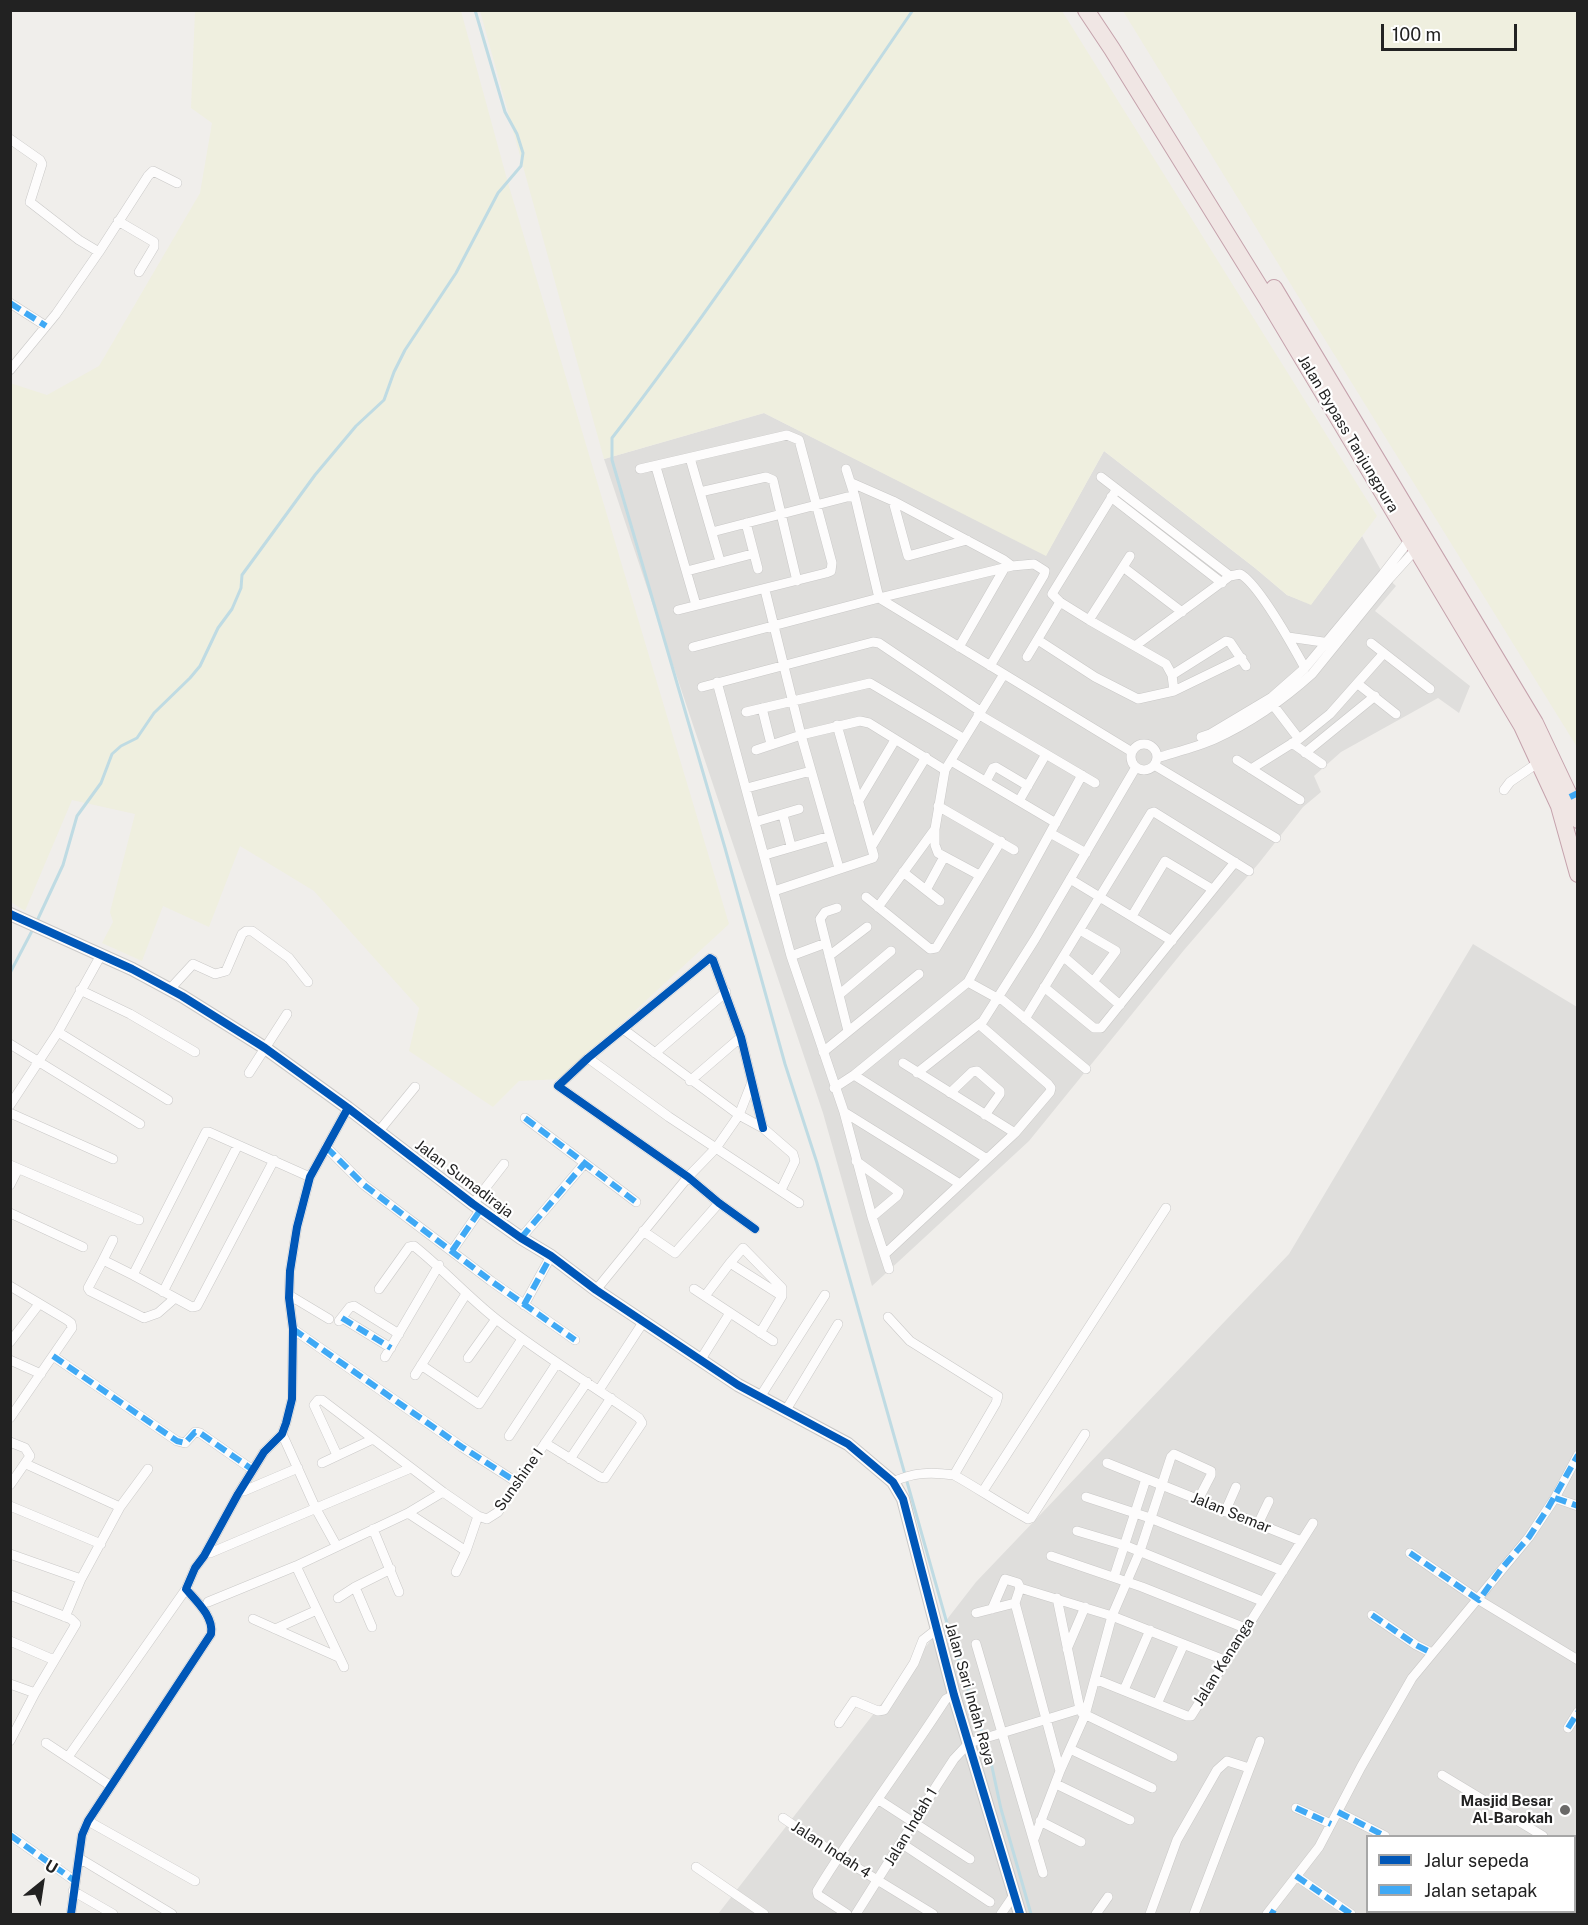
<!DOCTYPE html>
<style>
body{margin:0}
#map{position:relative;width:1588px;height:1925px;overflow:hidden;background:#f0eeeb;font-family:"Public Sans",sans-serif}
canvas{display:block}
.frame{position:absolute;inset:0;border:12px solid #222;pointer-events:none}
.legend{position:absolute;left:1366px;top:1835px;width:210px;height:78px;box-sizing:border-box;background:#fff;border:2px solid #a7a7a7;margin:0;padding:8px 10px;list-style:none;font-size:18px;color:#222}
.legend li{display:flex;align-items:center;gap:12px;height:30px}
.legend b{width:30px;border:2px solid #a7a7a7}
.north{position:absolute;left:12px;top:1853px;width:60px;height:60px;-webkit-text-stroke:4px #fff;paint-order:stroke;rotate:30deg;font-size:16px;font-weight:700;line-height:24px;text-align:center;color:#222}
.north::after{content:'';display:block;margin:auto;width:21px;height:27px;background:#222;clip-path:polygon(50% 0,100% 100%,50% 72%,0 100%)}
.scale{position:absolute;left:1381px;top:24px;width:136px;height:27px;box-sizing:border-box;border:3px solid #222;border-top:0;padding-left:8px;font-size:18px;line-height:21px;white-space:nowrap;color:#222;-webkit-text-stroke:4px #fff;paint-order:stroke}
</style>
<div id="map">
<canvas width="1588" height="1925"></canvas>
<div class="frame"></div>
<ul class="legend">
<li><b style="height:8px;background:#0057b8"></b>Jalur sepeda</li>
<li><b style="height:8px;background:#3fa9f5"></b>Jalan setapak</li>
</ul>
<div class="north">U</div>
<div class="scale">100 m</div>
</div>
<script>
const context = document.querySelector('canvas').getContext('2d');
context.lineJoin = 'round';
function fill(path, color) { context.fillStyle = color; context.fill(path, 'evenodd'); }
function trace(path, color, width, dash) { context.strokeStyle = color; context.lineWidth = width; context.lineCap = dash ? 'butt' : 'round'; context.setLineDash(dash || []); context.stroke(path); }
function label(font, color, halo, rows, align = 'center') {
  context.font = font + ' "Public Sans",sans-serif'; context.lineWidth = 4.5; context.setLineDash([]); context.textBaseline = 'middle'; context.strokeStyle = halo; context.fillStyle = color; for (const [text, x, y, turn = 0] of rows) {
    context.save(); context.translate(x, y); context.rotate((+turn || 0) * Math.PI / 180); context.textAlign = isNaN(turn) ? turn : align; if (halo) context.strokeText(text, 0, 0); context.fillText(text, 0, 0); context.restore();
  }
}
fill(new Path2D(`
 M764 413 1046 555 1104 451 1255 568 1287 595 1311 604 1362 536 1383 574 1396 586 1375 611 1470 686 1459 713 1438 698 1341 752 1314 776 1321 792 1303 807 1259 863 1184 950 1029 1141 872 1286 823 1113 604 459Z
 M1473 944 1577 1007V1914H718L976 1582 1289 1254ZM1368 1836H1574V1912H1368Z`), '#dfdedc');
fill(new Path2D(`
 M195 11H461L508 183 729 924 561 1079 519 1081 493 1107 409 1051 419 1008 314 891 240 846 209 927 163 906 142 961 102 943 113 922 110 912 135 814 72 800 25 911 11 902 10 383 47 395 99 366 200 193 212 123 191 108Z
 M480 11H1062L1377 516 1311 605 1287 595 1255 568 1104 451 1046 556 764 413 604 459Z
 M1123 11H1577V747L1298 296Z`), '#efefdf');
trace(new Path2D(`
 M913 10C814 154 718 300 612 438V460L725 848 785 1064 817 1163 950 1634 989 1753 1001 1809 1031 1914
 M36 923 63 865 77 816 101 783 112 754 121 746 137 738 154 713 190 678 200 666 218 628 232 609 241 588 242 575 315 475 356 426 384 400 394 372 405 350 456 273 498 193 521 166 523 153 517 134 505 112 475 10
 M10 973 33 929`), '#bfdbe3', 3);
const minor = new Path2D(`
 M10 139 40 160 42 164 30 202 79 240 99 252 56 314 10 370
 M118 221 154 242V247L139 272
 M99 252 148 176 153 171 177 183
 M10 303 46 326
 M690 458 720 561
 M656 467 696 605
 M640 469 787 435 799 440 832 563 831 571 826 573 678 610
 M846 469 855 497 879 598 1132 752
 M1101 477 1230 576
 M852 483 893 501 1004 560 1012 566
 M1116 490 1052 594 1060 602 1089 620 1166 664 1172 675 1174 691
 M700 492 766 477 773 480 797 581
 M1111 497 1222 583
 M893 501 908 556 967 540
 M746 523 758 569
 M712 532 847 497H855
 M1123 567 1182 612
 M687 571 752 554
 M765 590 801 735 839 868
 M1089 620 1130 556
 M1288 637 1330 643
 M1038 640 1095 677 1138 699 1174 691 1242 658
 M1371 643 1430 689
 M1135 646 1230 576 1240 574C1258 583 1294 648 1305 668
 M693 647 879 598 1012 566 1034 564 1045 571 1044 575 990 666
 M959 647 1004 569
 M1027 657 1060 602
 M1172 675 1226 641 1230 642 1246 666
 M717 682 791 956 844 1112 872 1217 889 1269
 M1358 684 1396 714
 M702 687 873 642 879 643 980 711
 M1270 701 1299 739
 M762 708 771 744
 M746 712 870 683 963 738
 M978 714 1095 783
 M1201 737 1210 734 1272 697 1305 668 1383 574 1411 538
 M1292 743 1322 764
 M1131 757a13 13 0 1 1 26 0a13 13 0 1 1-26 0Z
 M756 750 801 735 860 721 869 723 945 770
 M1305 753 1375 696
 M1157 758C1176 752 1197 747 1215 739 1250 723 1283 700 1312 674L1389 579 1417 548
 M1237 760 1300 800
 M951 761 1056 823
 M1154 765 1276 838
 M1251 769 1299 739 1330 714 1384 653
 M986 781 993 768 996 767 1028 786
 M747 788 811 771
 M1504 790 1510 782 1539 762
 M1019 801 1046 754
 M858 802 895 740
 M938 806 1014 850
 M783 815 791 846
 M755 822 799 809
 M1050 833 1086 853
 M872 846 926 757
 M765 855 830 836
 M903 872 940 901
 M979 875 938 853 935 845V829L945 770 1004 674
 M1070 879 1172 941
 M926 890 944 857
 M774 891 873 858 874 856 837 725
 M866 897 930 949 936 948 1001 841
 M878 907 935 829
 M837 908 825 912 820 919 848 1031
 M1132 916 1165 861 1212 889
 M1080 930 1116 951 1093 982
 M791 956 826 943
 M829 956 867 927
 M1064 957 1120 1005
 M968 982 997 998
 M1044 987 1094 1028H1101L1235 862
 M170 989 193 964 215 974 226 971 242 934 246 931H252L289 958 308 982
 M80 990 130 1014 195 1052
 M840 994 891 951
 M998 996 1086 1069
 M1025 1019 1151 813 1154 812 1249 871
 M623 1029 739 1115 763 1128 793 1154 795 1161 781 1190
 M58 1032 168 1100
 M10 1044 140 1124
 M823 1052 919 974
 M655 1053 726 992
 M588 1058 669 1117 799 1203
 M903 1063 1015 1133
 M249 1073 287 1014
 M917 1073 983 1021 1035 939 1136 767
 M854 1075 987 1159
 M690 1081 741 1037
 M834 1088 854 1075 968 982 1082 775
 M950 1093 972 1072 977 1071 1000 1091V1094L985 1115
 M10 1105 58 1032 101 955
 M844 1112 960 1184
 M10 1113 113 1159
 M525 1118 636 1202
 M379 1131 415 1087
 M326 1147 364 1185 491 1281 575 1340
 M274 1160 197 1306 192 1307 133 1275 206 1132H209L310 1177
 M856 1161 899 1192 897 1196 872 1217
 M10 1165 139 1220
 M10 1185 18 1169
 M473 1204 504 1164
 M10 1213 83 1247
 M755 1229 719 1203 688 1177 558 1086 588 1058 710 958 713 960 741 1037 763 1128
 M643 1231 675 1253 719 1203
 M521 1238 584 1164
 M452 1251 481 1209
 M886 1253 1015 1133 1050 1092 1051 1088 1048 1084 980 1025
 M103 1260 113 1240
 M730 1263 782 1296
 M133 1275 103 1260 88 1288 90 1291 144 1318 158 1313 175 1298
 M10 1286 67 1320 71 1323 72 1328 10 1418
 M379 1289 409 1247 414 1246C443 1269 467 1296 496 1319 542 1355 592 1385 639 1418L642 1423 605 1478 600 1477 545 1443
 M694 1289 773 1341
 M596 1290 688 1177 716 1148 739 1115 752 1082
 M163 1292 238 1145
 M289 1295 329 1319
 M705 1296 730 1263 743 1248 782 1288V1296L760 1333
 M524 1305 551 1256
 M888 1317 910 1341 998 1396 996 1403 954 1475C979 1489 1002 1505 1028 1519L1031 1518 1085 1434
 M342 1318 391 1348
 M339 1321 350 1307 354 1306 399 1334
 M293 1329 462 1447 518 1483
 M10 1342 39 1304
 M53 1356 177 1441 185 1443 195 1432 200 1433 253 1470
 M385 1357 439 1265
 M468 1358 496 1319
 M701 1359 730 1313
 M10 1360 41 1374
 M421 1365 479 1404 522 1339
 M415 1375 466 1294
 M599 1390 644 1321
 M760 1397 825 1295
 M786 1410 838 1324
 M509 1436 557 1363
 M284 1438 316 1509 336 1545
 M10 1442 25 1448 30 1456 10 1485
 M337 1455 314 1405 318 1400H322L443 1492 478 1516 487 1519 498 1512 587 1382
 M570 1459 611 1398
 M322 1463 373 1439
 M1107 1463 1301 1541
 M26 1464 120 1507
 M893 1482C913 1472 932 1472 954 1475
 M244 1491 298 1468
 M983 1491 1166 1208
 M1086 1497 1150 1518 1283 1571
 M1555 1498 1578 1506
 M10 1506 101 1544
 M1225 1512 1236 1487
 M408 1513 466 1551
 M1258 1524 1269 1501
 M373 1529 399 1592
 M1077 1531 1124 1545 1262 1601
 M210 1553 411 1468
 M1410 1553 1479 1600 1578 1660
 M10 1554 81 1579
 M1051 1556 1142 1587 1245 1628
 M296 1566 344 1667
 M456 1572 466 1551 478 1516
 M1114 1577 1146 1479
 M355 1587 372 1627
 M10 1595 71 1619 76 1624 35 1693 10 1741
 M338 1598 355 1587 391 1569
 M1057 1598 1080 1709 1082 1713 1173 1757
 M208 1602 296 1566 408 1513 443 1492
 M992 1609 1005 1579 1018 1583 1020 1588
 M976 1613 1015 1603
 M1372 1615 1416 1645 1432 1653
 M65 1617 81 1579 120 1507 148 1469
 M253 1619 338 1657
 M275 1629 317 1610
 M10 1641 54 1660
 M976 1644 1043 1873
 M1067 1649 1085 1607
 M1095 1679 1187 1716H1191L1313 1523
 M10 1684 35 1693
 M1124 1690 1150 1630
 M1157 1704 1184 1644
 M839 1723 854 1701 878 1711 884 1710 914 1663 923 1640 937 1629
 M1568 1728 1578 1712
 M46 1743 111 1786
 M1070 1749 1152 1788
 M68 1757 186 1589
 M1060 1771 1015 1603 1020 1588 1112 1616 1224 1660
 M1442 1775 1543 1836
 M1056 1784 1130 1820
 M879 1800 970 1859
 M1296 1808 1331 1824
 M1338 1812 1385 1836
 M783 1818 838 1856 933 1914
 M88 1821 195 1881
 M1040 1821 1081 1842
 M10 1835 75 1881
 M1034 1839 1060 1771 1085 1715 1112 1616 1140 1551 1171 1457 1174 1454 1211 1471V1475L1198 1500
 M901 1843 990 1902
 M79 1858 172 1914
 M696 1867 764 1914
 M1296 1876 1351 1914
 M73 1891 113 1914
 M1490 1912 1492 1914
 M71 1914 82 1835 88 1821 211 1634C214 1617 197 1602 186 1589L195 1568 204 1556 238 1494 264 1452 282 1434 286 1423 292 1399 293 1329 289 1298 290 1271 297 1227 310 1177 348 1108
 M847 1914 818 1895 817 1891C856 1827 901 1768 942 1705L946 1699 954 1695
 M856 1914 937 1785 954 1759 969 1743 1080 1709
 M1001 1914 1014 1895
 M1096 1914 1108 1897
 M1150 1914 1177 1840 1217 1770 1227 1761 1249 1768
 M1194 1914 1260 1741
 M1267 1914 1319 1847 1361 1767 1412 1678 1529 1537 1555 1498 1578 1455`);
const tertiary = new Path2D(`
 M10 914 132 969 182 996 265 1048 348 1108 473 1204 521 1238 551 1256 596 1290 738 1385 848 1444 893 1482 903 1499 954 1695 1020 1914`);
const primary = new Path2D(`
 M1574 1900 1578 1899
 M1543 1914 1549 1912`);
const trunk = new Path2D(`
 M1086 10 1112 49 1267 299 1522 726 1559 806 1578 874
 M1274 288 1535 723 1570 797 1578 820`);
trace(minor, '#c9c8c7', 10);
trace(tertiary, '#c9c8c7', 14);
trace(primary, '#a79c86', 16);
trace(trunk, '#c5a2ac', 18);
trace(minor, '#fdfcfc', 9);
trace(tertiary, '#fdfcfc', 12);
trace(primary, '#f3ede7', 15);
trace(trunk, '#f0e6e4', 16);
trace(new Path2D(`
 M10 303 46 326
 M1570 797 1578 793
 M525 1118 636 1202
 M326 1147 364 1185 491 1281 575 1340
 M521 1238 584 1164
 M452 1251 481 1209
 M524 1305 551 1256
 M342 1318 391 1348
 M293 1329 462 1447 518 1483
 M53 1356 177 1441 185 1443 195 1432 200 1433 253 1470
 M1555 1498 1578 1506
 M1410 1553 1479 1600 1502 1568 1529 1537 1548 1508 1578 1455
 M1372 1615 1416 1645 1432 1653
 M1568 1728 1578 1712
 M1296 1808 1331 1824
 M1338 1812 1385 1836
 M10 1835 75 1881
 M1296 1876 1351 1914
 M1270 1911 1275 1914
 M1490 1912 1492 1914`), '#3fa9f5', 6, [12, 6]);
trace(new Path2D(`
 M10 914 132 969 182 996 265 1048 348 1108 473 1204 521 1238 551 1256 596 1290 738 1385 848 1444 893 1482 903 1499 954 1695 1020 1914
 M755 1229 719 1203 688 1177 558 1086 588 1058 710 958 713 960 741 1037 763 1128
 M71 1914 82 1835 88 1821 211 1634C214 1617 197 1602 186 1589L195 1568 204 1556 238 1494 264 1452 282 1434 286 1423 292 1399 293 1329 289 1298 290 1271 297 1227 310 1177 348 1108`), '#0057b8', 8);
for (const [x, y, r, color] of [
 [1565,1810,6,"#6a6968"]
]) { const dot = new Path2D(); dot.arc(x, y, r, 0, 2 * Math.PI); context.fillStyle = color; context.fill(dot); trace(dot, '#fff', 2); }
label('15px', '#222', '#fff', [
 ["Jalan Bypass Tanjungpura",1348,434,59],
 ["Jalan Sumadiraja",464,1179,37],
 ["Sunshine I",519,1480,-55],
 ["Jalan Semar",1231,1513,22],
 ["Jalan Kenanga",1224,1662,-58],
 ["Jalan Sari Indah Raya",970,1694,74],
 ["Jalan Indah 1",911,1827,-59],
 ["Jalan Indah 4",831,1850,33]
]);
label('bold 15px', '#222', '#fff', [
 ["Masjid Besar",1553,1801],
 ["Al-Barokah",1553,1818]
], 'right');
</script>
